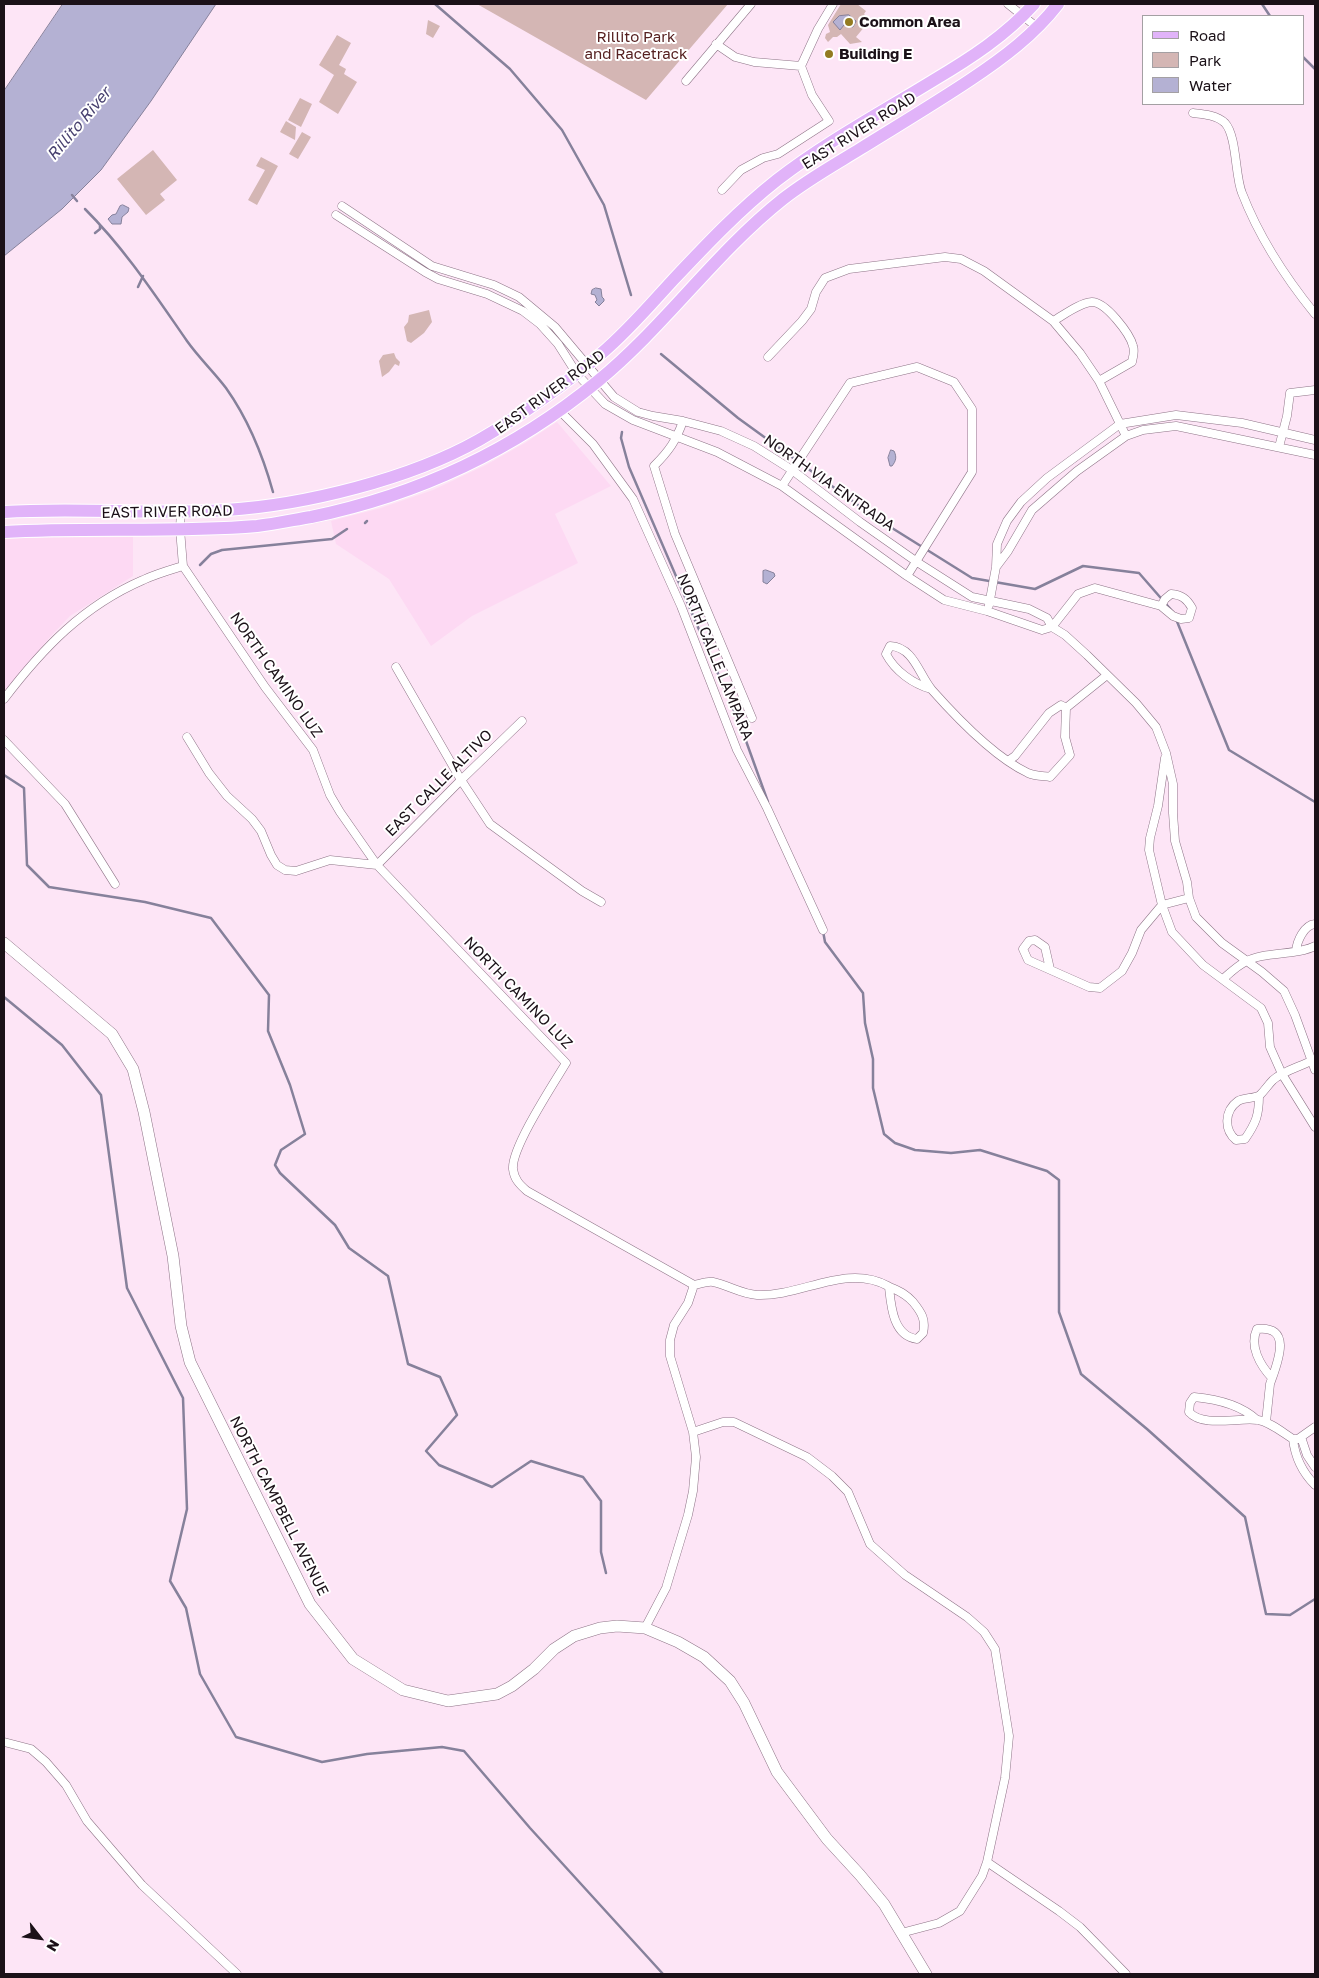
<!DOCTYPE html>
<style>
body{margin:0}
#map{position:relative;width:1319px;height:1978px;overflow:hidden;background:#fde5f6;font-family:"Golos Text",sans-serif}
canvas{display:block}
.frame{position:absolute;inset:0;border:5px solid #1b1118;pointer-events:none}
.legend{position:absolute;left:1142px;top:15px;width:162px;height:90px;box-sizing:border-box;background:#fff;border:1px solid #a4a0a3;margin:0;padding:6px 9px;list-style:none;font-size:15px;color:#1b1118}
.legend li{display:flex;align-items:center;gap:10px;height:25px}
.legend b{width:25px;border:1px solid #a4a0a3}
.north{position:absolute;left:15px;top:1913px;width:50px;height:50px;-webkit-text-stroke:4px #fff;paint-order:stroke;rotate:120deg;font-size:14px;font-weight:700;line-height:20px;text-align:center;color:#1b1118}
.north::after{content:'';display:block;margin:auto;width:18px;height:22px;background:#1b1118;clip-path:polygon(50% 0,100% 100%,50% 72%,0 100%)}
</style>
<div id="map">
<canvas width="1319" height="1978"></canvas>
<div class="frame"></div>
<ul class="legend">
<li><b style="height:6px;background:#e1b3f9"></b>Road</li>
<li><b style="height:14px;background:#d4b6b4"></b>Park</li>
<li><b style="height:14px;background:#b4b1d3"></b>Water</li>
</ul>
<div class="north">N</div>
</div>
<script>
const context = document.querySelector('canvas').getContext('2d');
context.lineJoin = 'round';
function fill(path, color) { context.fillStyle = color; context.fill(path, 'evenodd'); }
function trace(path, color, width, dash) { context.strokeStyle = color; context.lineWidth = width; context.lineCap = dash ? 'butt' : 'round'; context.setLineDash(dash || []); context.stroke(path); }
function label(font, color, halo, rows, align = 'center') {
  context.font = font + ' "Golos Text",sans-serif'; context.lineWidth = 4; context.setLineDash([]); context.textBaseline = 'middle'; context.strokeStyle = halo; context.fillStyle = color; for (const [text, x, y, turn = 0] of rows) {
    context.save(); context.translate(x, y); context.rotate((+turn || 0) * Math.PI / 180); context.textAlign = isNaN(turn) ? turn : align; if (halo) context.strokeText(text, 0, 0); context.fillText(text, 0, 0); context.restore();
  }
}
fill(new Path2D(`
 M557 422 611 486 555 514 578 563 472 616 431 646 389 579 336 544 331 521 381 508 433 490 486 465 525 443Z
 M133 537V576L70 616 49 638 4 694V538Z`), '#fdd9f3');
fill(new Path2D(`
 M477 4H728L646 100Z
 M841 4H857L866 11 864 14 870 20 856 37 862 42 850 44 841 34 837 37H833L828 42 825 38 826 34 830 32 828 25Z
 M428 20 440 26 433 38 426 34Z
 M337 35 351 43 339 65 346 69 344 74 357 82 338 114 319 102 334 75 319 65Z
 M300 98 312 104 301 127 288 120Z
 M286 121 296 127 295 140 280 132Z
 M302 132 311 137 298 159 289 154Z
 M153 150 177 180 160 194 165 200 146 215 117 179Z
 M261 157 278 166 257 205 248 200 265 170 256 166Z
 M429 310 432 322 424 333 411 343 407 341 404 327 408 322 409 315Z
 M394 353 396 358 400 362 399 366 395 364 389 372 382 377 379 361 383 355Z`), '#d4b6b4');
const water = new Path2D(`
 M63 4H216L151 101 101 170 62 209 4 256V91Z
 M849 15 856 21 853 27 844 25 840 30 833 22 839 16Z
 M123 205 129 208 128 212 122 217 121 224H112L108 219 112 215 116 214 120 206Z
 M596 288 601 289 602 297 604 299V301L599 306 595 302 597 300 595 295 591 294 592 290Z
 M891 450 894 451C897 457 896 461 892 466H890L888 458Z
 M766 570 774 573 775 576 767 584 763 582V571Z`);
fill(water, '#b4b1d3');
trace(water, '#86819b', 1);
trace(new Path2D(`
 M435 4 510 69 562 130 604 205 631 295
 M1262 4 1270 16
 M1303 57 1315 69
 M72 195 77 201
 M85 209C125 249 155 295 187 341 199 358 214 372 226 388 248 419 263 456 273 492
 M95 233 100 229V225
 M138 287 143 276
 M661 354 738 418 876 518 972 578 1035 589 1083 566 1139 573 1173 612
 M622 432 621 438 629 467 741 727 768 802
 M365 523 367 521
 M200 565 211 554 222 550 332 539 347 529
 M1176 619 1229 750 1315 802
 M4 775 24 788 27 865 49 887 145 902 211 918 269 995 268 1031 290 1085 305 1134 281 1150 275 1165 280 1173 335 1225 349 1248 388 1276 408 1364 440 1377 457 1415 426 1451 439 1465 492 1487 531 1461 583 1477 601 1501V1552L606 1573
 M823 931 825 942 863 993 865 1023 873 1059V1088L884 1134 895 1143 915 1150 951 1153 980 1150 1047 1171 1059 1180V1312L1081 1374 1147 1429 1245 1517 1266 1614 1290 1615 1315 1599
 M4 997 62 1045 101 1095 127 1288 183 1398 187 1509 170 1581 186 1608 200 1674 236 1737 322 1762 367 1754 442 1747 464 1751 530 1828 663 1974`), '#86819b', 2.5);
const street = new Path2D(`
 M1008 4 1038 28
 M716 44 735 57 754 62 801 66
 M686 81 751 4
 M1193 113C1203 114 1217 115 1225 123 1237 136 1235 177 1242 193 1259 237 1285 277 1315 314
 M722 190 741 170 763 158 778 154 829 121 812 95 801 66 818 29 833 4
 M336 215 425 272 438 279 487 294 523 311 540 324 558 344 577 374 605 404 633 420 717 452 782 486 907 576 944 600 987 611 1042 630 1052 627 1047 618 1029 609 972 597 917 562 860 522 792 470 754 446 721 431 683 421 653 416 638 412 614 397 555 327 519 297 494 285 432 266 342 206
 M1053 321C1064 315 1079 303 1092 302 1106 302 1130 334 1133 346 1135 352 1133 356 1132 362L1099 381
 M768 357 802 321 811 309 816 292 825 278 849 269 945 257 961 259 984 271 1053 321 1080 353 1099 381 1126 436
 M559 410 593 444 633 499 681 606 737 750 767 808 823 930
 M683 421C676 441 669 451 654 466L675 534 752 718
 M1279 447 1287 416 1290 393 1315 390
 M782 486 850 383 917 367 954 382 972 409V472L907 576
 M181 511 180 529 183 566 265 687 313 750 330 795 340 812 377 865 566 1063C554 1083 511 1148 513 1169 514 1179 520 1185 527 1191L694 1285
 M996 567 1008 551 1032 510 1077 471 1126 436 1143 430 1176 426 1315 455
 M989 605 996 567 997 544 1007 521 1021 502 1047 478 1120 424 1176 415 1242 423 1315 440
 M1161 606 1165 599 1171 594C1182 595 1187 599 1192 608L1189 618 1181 619 1173 616 1161 606 1095 588 1078 594 1052 627 1065 635 1087 655 1136 703 1156 727 1166 753 1173 784V813L1175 841 1187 882 1189 898 1196 917 1222 943 1262 972 1284 991 1295 1015 1315 1070
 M396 667 461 780 490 824 582 891 601 902
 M931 689C913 684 895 671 886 654L890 646C914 647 919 675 932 690 956 717 996 758 1028 773 1035 776 1043 776 1050 777L1070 755 1065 737 1066 708 1061 705 1049 713 1015 756 1008 761
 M4 699C43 648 83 606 143 580 156 574 170 570 183 566
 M1066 708 1107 675
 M187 737 209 773 227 796 252 819 261 831 271 855 277 865 285 870 296 871 330 860 377 865 461 780 522 721
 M4 740 65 804 115 884
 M1165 758 1158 806 1150 838 1149 850 1162 905 1172 932 1203 965 1261 1008 1268 1023 1270 1047 1282 1074 1315 1127
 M1296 951C1297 941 1304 925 1315 924
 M1050 969 1045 947 1035 940 1029 941 1023 949 1028 960 1089 987 1100 988 1122 971 1132 953 1141 930 1162 905 1189 898
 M1223 979C1230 973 1237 966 1245 962 1264 951 1296 956 1315 946
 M1259 1096C1259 1115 1256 1123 1245 1139L1236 1140C1224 1130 1224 1111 1238 1101 1245 1097 1254 1099 1260 1095 1265 1090 1268 1085 1273 1080 1283 1071 1299 1067 1311 1061
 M694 1285C700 1284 708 1281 713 1282 728 1285 741 1294 757 1295 801 1297 846 1263 888 1286 898 1291 905 1293 913 1302 922 1313 926 1320 923 1333L917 1339C893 1336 891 1306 889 1287
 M1257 1420C1241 1405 1216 1399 1194 1397L1190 1403 1189 1412C1203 1428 1239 1417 1258 1420 1270 1422 1282 1432 1293 1439H1298L1315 1427
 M1266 1422 1270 1384C1277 1364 1294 1325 1257 1329 1249 1346 1260 1365 1272 1378
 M693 1432 723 1422H734L807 1457 832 1476 848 1492 870 1544 905 1575 967 1617 984 1632 995 1649 1009 1736 1005 1778 987 1862 982 1876 960 1911 939 1923 901 1933
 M1301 1437 1307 1455 1315 1467
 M1293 1439C1295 1457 1302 1472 1315 1485
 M645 1628 666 1588 688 1515 693 1491 696 1457 693 1432 670 1356V1340L674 1325 688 1303 694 1285
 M4 1742 31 1749 46 1762 66 1785 87 1821 142 1885 237 1974
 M987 1862 1059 1911 1080 1927 1126 1974`);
const secondary = new Path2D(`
 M4 943 112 1034 133 1069 144 1112 173 1256 181 1326 190 1362 310 1604 353 1659 403 1690 448 1701 497 1694 512 1686 534 1669 554 1649 574 1636 600 1628 617 1626 645 1628 678 1642 704 1657 730 1681 744 1703 777 1772 827 1839 860 1875 884 1904 926 1974`);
const primary = new Path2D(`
 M4 512C78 507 152 515 226 510 305 505 410 479 479 440 519 417 567 383 602 353 628 331 650 305 673 280 706 245 739 210 777 180 826 142 882 112 934 80 971 58 1005 36 1034 4
 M4 532C88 527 173 533 257 526 275 524 293 520 311 517 418 495 514 450 598 381 665 326 715 253 783 199 807 180 834 165 860 149 897 126 934 104 970 80 1003 58 1034 35 1058 4`);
trace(street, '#8e7487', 9);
trace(secondary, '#8e7487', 12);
trace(primary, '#fff', 14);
trace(street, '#fff', 8);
trace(secondary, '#fff', 11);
trace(primary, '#e1b3f9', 12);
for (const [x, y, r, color] of [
 [849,22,5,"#937b21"],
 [829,54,5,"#937b21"]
]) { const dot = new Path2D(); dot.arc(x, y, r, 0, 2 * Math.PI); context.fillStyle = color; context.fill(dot); trace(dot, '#fff', 2); }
label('bold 15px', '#1b1118', '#fff', [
 ["Common Area",859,22],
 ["Building E",839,54]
], 'left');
label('15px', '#562121', '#fff', [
 ["Rillito Park",636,37],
 ["and Racetrack",636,54]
]);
label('15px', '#1b1118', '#fff', [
 ["EAST RIVER ROAD",859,131,-32],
 ["EAST RIVER ROAD",550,392,-36],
 ["NORTH VIA ENTRADA",829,483,35],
 ["EAST RIVER ROAD",167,512,-1],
 ["NORTH CALLE LAMPARA",715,657,68],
 ["NORTH CAMINO LUZ",276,675,55],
 ["EAST CALLE ALTIVO",439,783,-45],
 ["NORTH CAMINO LUZ",518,993,46],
 ["NORTH CAMPBELL AVENUE",279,1506,63]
]);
label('italic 16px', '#47406f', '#fff', [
 ["Rillito River",79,124,-50]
]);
</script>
